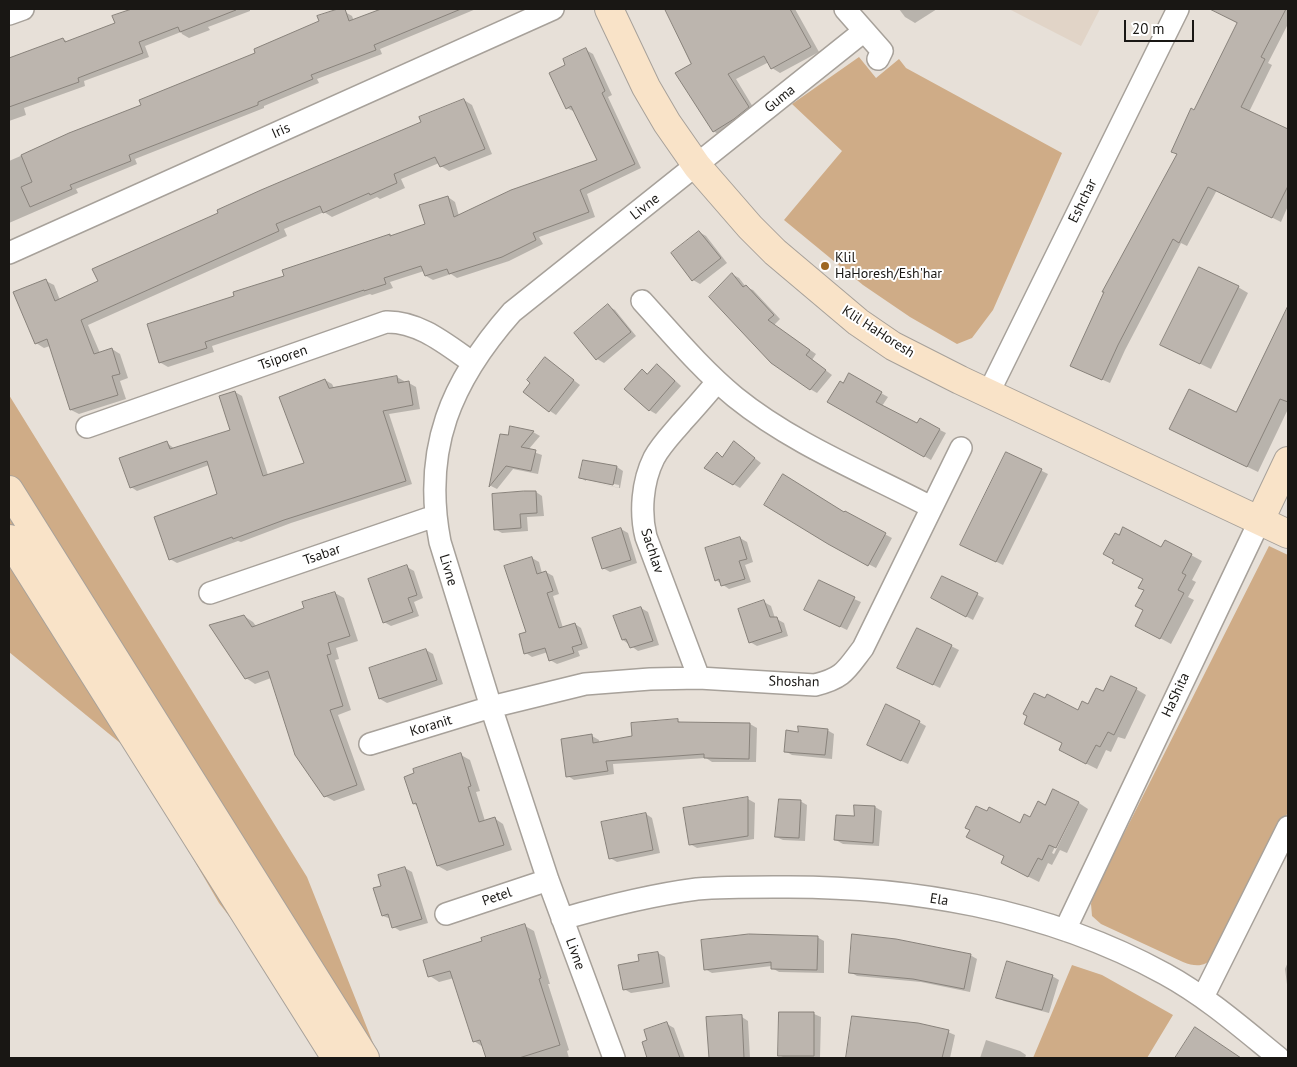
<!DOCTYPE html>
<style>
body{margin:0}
#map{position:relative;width:1297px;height:1067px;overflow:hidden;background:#e7e0d8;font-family:"PT Sans",sans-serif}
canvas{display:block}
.frame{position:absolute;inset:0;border:10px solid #191714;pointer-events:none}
.scale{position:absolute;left:1124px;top:20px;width:70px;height:22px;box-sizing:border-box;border:2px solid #191714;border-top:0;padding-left:6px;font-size:15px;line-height:18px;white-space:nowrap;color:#191714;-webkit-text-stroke:4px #fff;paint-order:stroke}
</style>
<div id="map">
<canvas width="1297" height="1067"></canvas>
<div class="frame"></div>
<div class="scale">20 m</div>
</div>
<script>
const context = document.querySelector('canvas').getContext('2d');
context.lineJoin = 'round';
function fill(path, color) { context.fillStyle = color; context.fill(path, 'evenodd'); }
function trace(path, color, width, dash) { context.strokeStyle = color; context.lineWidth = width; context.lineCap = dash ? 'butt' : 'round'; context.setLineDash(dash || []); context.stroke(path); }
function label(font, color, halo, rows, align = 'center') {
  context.font = font + ' "PT Sans",sans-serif'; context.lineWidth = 4; context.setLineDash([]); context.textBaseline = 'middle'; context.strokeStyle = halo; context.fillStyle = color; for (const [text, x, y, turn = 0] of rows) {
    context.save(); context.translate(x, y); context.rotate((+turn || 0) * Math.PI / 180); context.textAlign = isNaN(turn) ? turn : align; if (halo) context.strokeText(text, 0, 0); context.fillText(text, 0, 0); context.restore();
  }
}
fill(new Path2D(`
 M1009 9H1100L1081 46Z`), '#e1d4c7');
fill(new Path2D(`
 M859 57 876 78 899 59 906 68 1062 153 993 310 972 338 957 344 910 317 863 285 784 220 842 151 792 104Z
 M9 395 307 877 379 1058H339L219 903 130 751 9 652Z
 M1269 546 1288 555V812L1215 957C1204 967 1196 967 1183 962L1101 924 1092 916 1091 904 1093 895Z
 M1072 965 1102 975 1173 1015 1147 1058H1033Z`), '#cfac87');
fill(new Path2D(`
 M133 9H250V11L208 27 210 30 189 38 182 34 181 32 145 46 149 57 84 81 85 86 24 108 26 115 9 121V59L63 39 68 42 117 24 114 17Z
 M385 9H476L380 49 382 54 317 79 319 83 264 106V108L135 159 137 164 76 189 78 193 9 223V161L69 135 143 106 345 12 352 16 354 21Z
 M667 9H795L819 52 780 73 772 68 769 62 736 79 756 112 722 136 713 131 692 64Z
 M899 9H937L915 23 905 17Z
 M1239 9H1288V24L1268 63 1272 65 1249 112 1288 131V206L1281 222 1217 190 1187 246 1181 243 1125 350 1110 383 1080 370 1178 155 1172 151 1195 111 1239 22 1233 19Z
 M586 50 593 54 612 95 608 97 641 168 587 194 595 217 539 237 543 244 509 261 457 278 451 274 433 280 426 276 424 271 390 282 393 288 372 295 370 294 212 346 214 352 168 367 161 363 148 325 236 296 390 236 391 237 426 225 448 197 455 202 459 216 598 161 575 112 567 108V66Z
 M464 100 472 105 492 154 449 171 441 166 439 163 401 179 405 188 380 199 377 197 332 217 324 212 284 229 287 236 88 325 100 353 112 349 120 354 128 378 120 381 126 399 79 414 71 410 50 346 44 348 36 343 46 281 54 285 60 300 423 123Z
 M699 232 706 236 727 263 700 284 693 280 672 253Z
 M732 274 739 278 746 287 753 290 780 319 774 325 816 354 812 360 832 375 817 393 810 389Z
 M1238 287 1248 293 1211 369 1172 350Z
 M608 306 615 310 636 336 604 363 597 359Z
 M1288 309V409L1258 472 1170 429 1237 414Z
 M546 359 580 385 556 415 550 411Z
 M657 366 664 370 681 386 656 414 649 410 642 371 649 375Z
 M849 375 888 397 882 406 917 425 920 420 946 433 931 460 829 401 844 384Z
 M397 377 404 381V383H409L416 387 420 409 389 414 412 484 291 523 241 542 238 541 177 563 170 559 219 495 209 465 137 491 131 487 167 443 175 449 231 431 235 392 242 396 268 475 305 464 325 380 332 384 334 388Z
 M511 427 533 432 540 436 528 450 542 455 538 474 513 469 497 489 491 486 501 435 509 437Z
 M735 443 761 463 740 488 706 468 717 454 723 458Z
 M1006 453 1048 474 1003 565 968 548Z
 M617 467 623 471 620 488 587 481 619 488V485L586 478V481L581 478Z
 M536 492 542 496 544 516 527 517 528 531 502 533 495 529Z
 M845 513 892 538 876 568 837 548Z
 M621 529 628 533 637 563 610 572 603 568Z
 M740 538 747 542 753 562 745 565 751 582 729 589 716 580Z
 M1161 549 1191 555 1202 561 1192 580 1196 582 1188 597 1194 600 1171 644 1147 631 1144 610 1145 590Z
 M532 558 539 562 542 573 546 572 553 576 559 594 553 596 563 628 575 624 581 628 588 648 578 651 580 656 557 664 550 660 548 652 532 657 526 653Z
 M407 567 414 571 423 598 414 602 419 616 391 626 384 622Z
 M942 578 984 598 973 620 932 598Z
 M335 593 344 598 358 641 336 648 339 659 335 660 351 710 338 715 365 790 334 801 325 796 271 678 255 684 246 678 244 616 253 622 256 626 306 609Z
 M854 599 861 602 847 630 812 613Z
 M764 602 771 606 775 618 784 623 788 636 757 646 750 642Z
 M641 608 648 612 659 645 638 651 623 640Z
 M917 629 959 650 940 688 905 671Z
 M426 650 433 654 443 684 387 703 380 699 370 669Z
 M1136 689 1146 695 1125 739 1118 737 1111 752 1106 750 1097 769 1071 756 1078 711 1088 705Z
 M678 721 682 723 750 724 757 728 756 762H712L706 758 613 764 614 774 574 780 568 776 592 736 599 740V743L634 737Z
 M919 722 926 726 908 764 875 749Z
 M827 730 834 734 832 759 792 755 785 751 799 733Z
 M461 755 470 760 480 791 476 792 485 821 494 818 503 824 512 850 447 871 438 866 418 806 414 804 416 774Z
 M748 799 755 803 754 839 697 848 690 844 685 809Z
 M800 801 807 805 805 841 783 840 776 837Z
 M1077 802 1052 853 1054 854 1079 803 1088 809 1067 853 1060 850 1052 865 1048 863 1039 882 1013 869 1020 825 1046 806Z
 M875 807 882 811 879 846 843 844 836 840 855 817Z
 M646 814 652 818 660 853 617 862 610 858Z
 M405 868 412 872 428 923 400 931 394 927 391 919 383 916 382 886Z
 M525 926 534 931 550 984H548L569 1050 567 1051 569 1058H487L483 1047 474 1041 454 978 439 982 430 976 484 942Z
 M817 937 824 941V973L779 972 772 968V966L712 973 705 969Z
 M658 953 665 957 670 987 631 993 624 989 641 962Z
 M970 955 977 959 970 992 921 982 857 976 850 972Z
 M1288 962V992L1285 969Z
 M1052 976 1059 980 1049 1013 1004 1001 997 997Z
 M780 1013 814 1014 821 1017 820 1058H785L779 1055Z
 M742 1017 748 1021 750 1058H710L708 1018Z
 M853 1017 948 1032 955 1035 950 1058H848Z
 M667 1024 674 1028 685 1058H649L643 1043 649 1041Z
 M1195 1029 1204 1034 1240 1058H1176Z
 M986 1040 1020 1051 1026 1055 1025 1058H980Z`), '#0003');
const building = new Path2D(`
 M132 9H236V10L180 32 178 27 139 42 143 53 78 78 79 82 9 107V58L63 38 65 42 115 23 112 16Z
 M338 9H345L349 21 381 9H461L374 45 376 50 311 75 313 79 258 102V105L129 155 131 161 70 185 72 189 30 207 21 187 32 182 21 155 69 133 141 105 139 100 255 53 254 49 319 21 317 16Z
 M665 9H790L811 47 771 69 764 56 728 74 749 107 734 119 713 132 675 73 691 64Z
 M1210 9H1286L1261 57 1265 59 1241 107 1288 129V186L1272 218 1208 187 1179 243 1173 239 1118 345 1102 380 1070 366 1104 292H1102L1177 154 1171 152 1191 108 1194 110 1237 23Z
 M586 48 605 91 602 93 635 164 580 190 589 212 533 233 536 240 502 257 449 274 447 269 425 276 421 266 384 278 386 284 364 291V290L205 342 207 348 159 363 147 324 234 296 233 292 284 276 282 270 390 234V236L425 224 419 205 448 196 454 217 511 190 597 160 571 106 566 109 549 73 565 65 563 59Z
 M464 99 485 149 440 167 435 157 394 174 397 183 370 195 369 193 323 213 320 206 276 224 279 231 81 320 94 354 112 348 120 374 112 376 118 395 70 410 47 339 35 344 13 292 46 279 55 301 98 281 92 269 218 213 217 210 261 190 421 122 419 117Z
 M699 231 721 258 692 281 671 253Z
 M1199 267 1239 286 1200 364 1160 345Z
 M732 273 743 287 746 285 774 315 768 320 810 350 806 355 826 370 810 390 771 363 709 297Z
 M608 304 631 332 596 360 574 333Z
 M1288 306V402L1280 399 1247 467 1169 429 1189 389 1236 412Z
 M545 357 574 380 549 412 523 392 530 383 527 380Z
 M657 364 675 381 649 411 624 389 642 369 647 374Z
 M849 373 882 392 876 402 917 423 920 418 940 429 924 457 827 402 840 381 843 383Z
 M397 376 398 383 409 381 413 405 383 411 406 481 284 520 233 539 232 537 169 560 154 517 217 494 207 461 130 488 119 458 167 441 170 449 230 430 219 396 235 391 263 476 304 463 279 397 325 379 329 388Z
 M510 426 534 431 521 447 536 450 531 471 506 466 489 487 500 434 508 435Z
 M734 441 755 458 733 485 704 468 717 452 722 457Z
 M1006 452 1042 469 996 562 960 545Z
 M583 460 617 466 613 485 579 478Z
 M783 474 844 512 845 511 886 533 868 566 828 544 764 505Z
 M524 491H536L537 513 520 514 521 528 494 530 492 494Z
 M1123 527 1161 547 1165 540 1192 554 1182 573 1186 575 1178 590 1184 593 1160 639 1135 626 1143 610 1135 606 1144 590 1138 588 1143 579 1112 563 1114 560 1103 554 1115 533 1119 535Z
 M621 528 631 560 602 569 592 538Z
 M740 537 747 559 739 561 745 579 721 586 719 579 715 581 705 548Z
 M532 557 537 574 546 571 553 591 547 593 559 628 575 623 582 644 572 647 574 653 549 661 545 648 524 654 519 634 526 632 504 566Z
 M407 565 417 595 408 598 413 612 383 623 368 579Z
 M942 576 978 593 966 617 931 598Z
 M819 580 855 597 840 627 804 610Z
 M335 592 350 636 328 643 331 654 327 655 343 706 330 710 357 785 324 797 295 755 268 671 245 679 209 625 244 615 252 627 304 608 302 602Z
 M764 600 770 617H777L782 632 749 643 738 609Z
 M641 607 653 641 630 648 626 639 622 640 613 616Z
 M917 628 952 645 933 685 897 668Z
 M426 649 437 680 379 699 369 668Z
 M1111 676 1137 688 1114 735 1108 732 1100 747 1096 745 1086 764 1059 750 1062 743 1024 724 1027 716 1023 714 1034 693 1045 698 1047 694 1078 710 1082 701 1088 704 1096 688 1103 691Z
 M886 704 920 721 901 761 867 745Z
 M678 719V722L750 723 749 759 704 758V754L606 761 608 771 566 777 561 739 592 734 593 743 632 736 631 723Z
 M798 726 828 729 825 755 784 752 786 730 798 732Z
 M461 753 471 786 468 787 479 822 495 817 504 845 437 866 416 803 413 804 404 777 414 773 413 769Z
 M1053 789 1079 802 1056 848 1049 845 1042 860 1038 858 1028 877 1001 863 1004 856 966 837 970 830 965 828 976 806 987 811 989 807 1020 823 1024 814 1030 817 1038 801 1045 805Z
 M748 797V836L689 845 683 808Z
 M779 799 801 800 799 838 775 837Z
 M854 805 875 806 873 843 834 840 836 815 854 816Z
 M646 813 653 850 609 859 601 822Z
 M405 867 422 919 392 928 388 914 382 916 373 888 381 886 378 875Z
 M525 924 541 978 539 979 560 1045 519 1058H486L480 1040 473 1042 450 971 428 977 423 960 482 941 481 938Z
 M749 934 818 936 817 970 771 969V962L704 970 701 940Z
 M852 934 896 939 971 954 964 989 913 979 849 973Z
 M658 952 663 983 623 990 618 965 639 961 638 955Z
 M1007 961 1053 975 1042 1010 996 998Z
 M779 1012H814V1056H778Z
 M742 1015 744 1058H709L706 1017Z
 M852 1016 918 1023 949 1030 942 1058H846Z
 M667 1022 680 1058H647L642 1042 647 1040 644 1030Z
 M1195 1027 1241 1058H1175Z`);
fill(building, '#bcb5ae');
trace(building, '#88827b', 1);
const street = new Path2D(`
 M845 9 882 51 878 59
 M9 14 23 9
 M9 253 553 9
 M642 301C672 334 701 369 735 397 793 444 866 473 931 507
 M988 394 1178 9
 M87 427 386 322C419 321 447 345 473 363
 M210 593 435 516
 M699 678 646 537C640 513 642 482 654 458 661 445 672 434 682 422 694 409 706 395 717 382
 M370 744 491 707 585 684 650 679 699 678 815 685C844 678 846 670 863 648L961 448
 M446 914 548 880
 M562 919C607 906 651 895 697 889 722 887 748 887 773 887 907 885 1047 909 1165 974 1207 997 1242 1028 1279 1058
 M1065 930 1260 520
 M1203 997 1288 827
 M614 1058 548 880 491 707 440 542C422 449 451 381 512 312L864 31`);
const secondary = new Path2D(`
 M609 9 646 87 667 123 697 166 750 227 775 252 858 322 893 346 960 380 1288 534
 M9 490 365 1058
 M1260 520 1288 461
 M9 539 336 1058`);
trace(street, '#a7a19a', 24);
trace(secondary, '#a7a19a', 30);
trace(street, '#fff', 21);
trace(secondary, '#f9e3c8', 28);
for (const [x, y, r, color] of [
 [825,266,5,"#9e6722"]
]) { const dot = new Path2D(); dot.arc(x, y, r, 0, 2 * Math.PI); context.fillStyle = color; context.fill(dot); trace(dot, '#fff', 2); }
label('14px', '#191714', '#fff', [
 ["Guma",780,99,-39],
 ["Iris",281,131,-24],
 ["Eshchar",1083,201,-64],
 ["Livne",645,207,-38],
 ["Klil HaHoresh",878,332,33],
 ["Tsiporen",283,358,-19],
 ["Sachlav",652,551,72],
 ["Tsabar",322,555,-19],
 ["Livne",448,570,73],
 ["Shoshan",794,682,1],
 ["HaShita",1176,695,-65],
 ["Koranit",431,726,-17],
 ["Petel",497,897,-19],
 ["Ela",939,900,9],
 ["Livne",575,954,70]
]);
label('14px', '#191714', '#fff', [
 ["Klil",835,258],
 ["HaHoresh/Esh'har",835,274]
], 'left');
</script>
